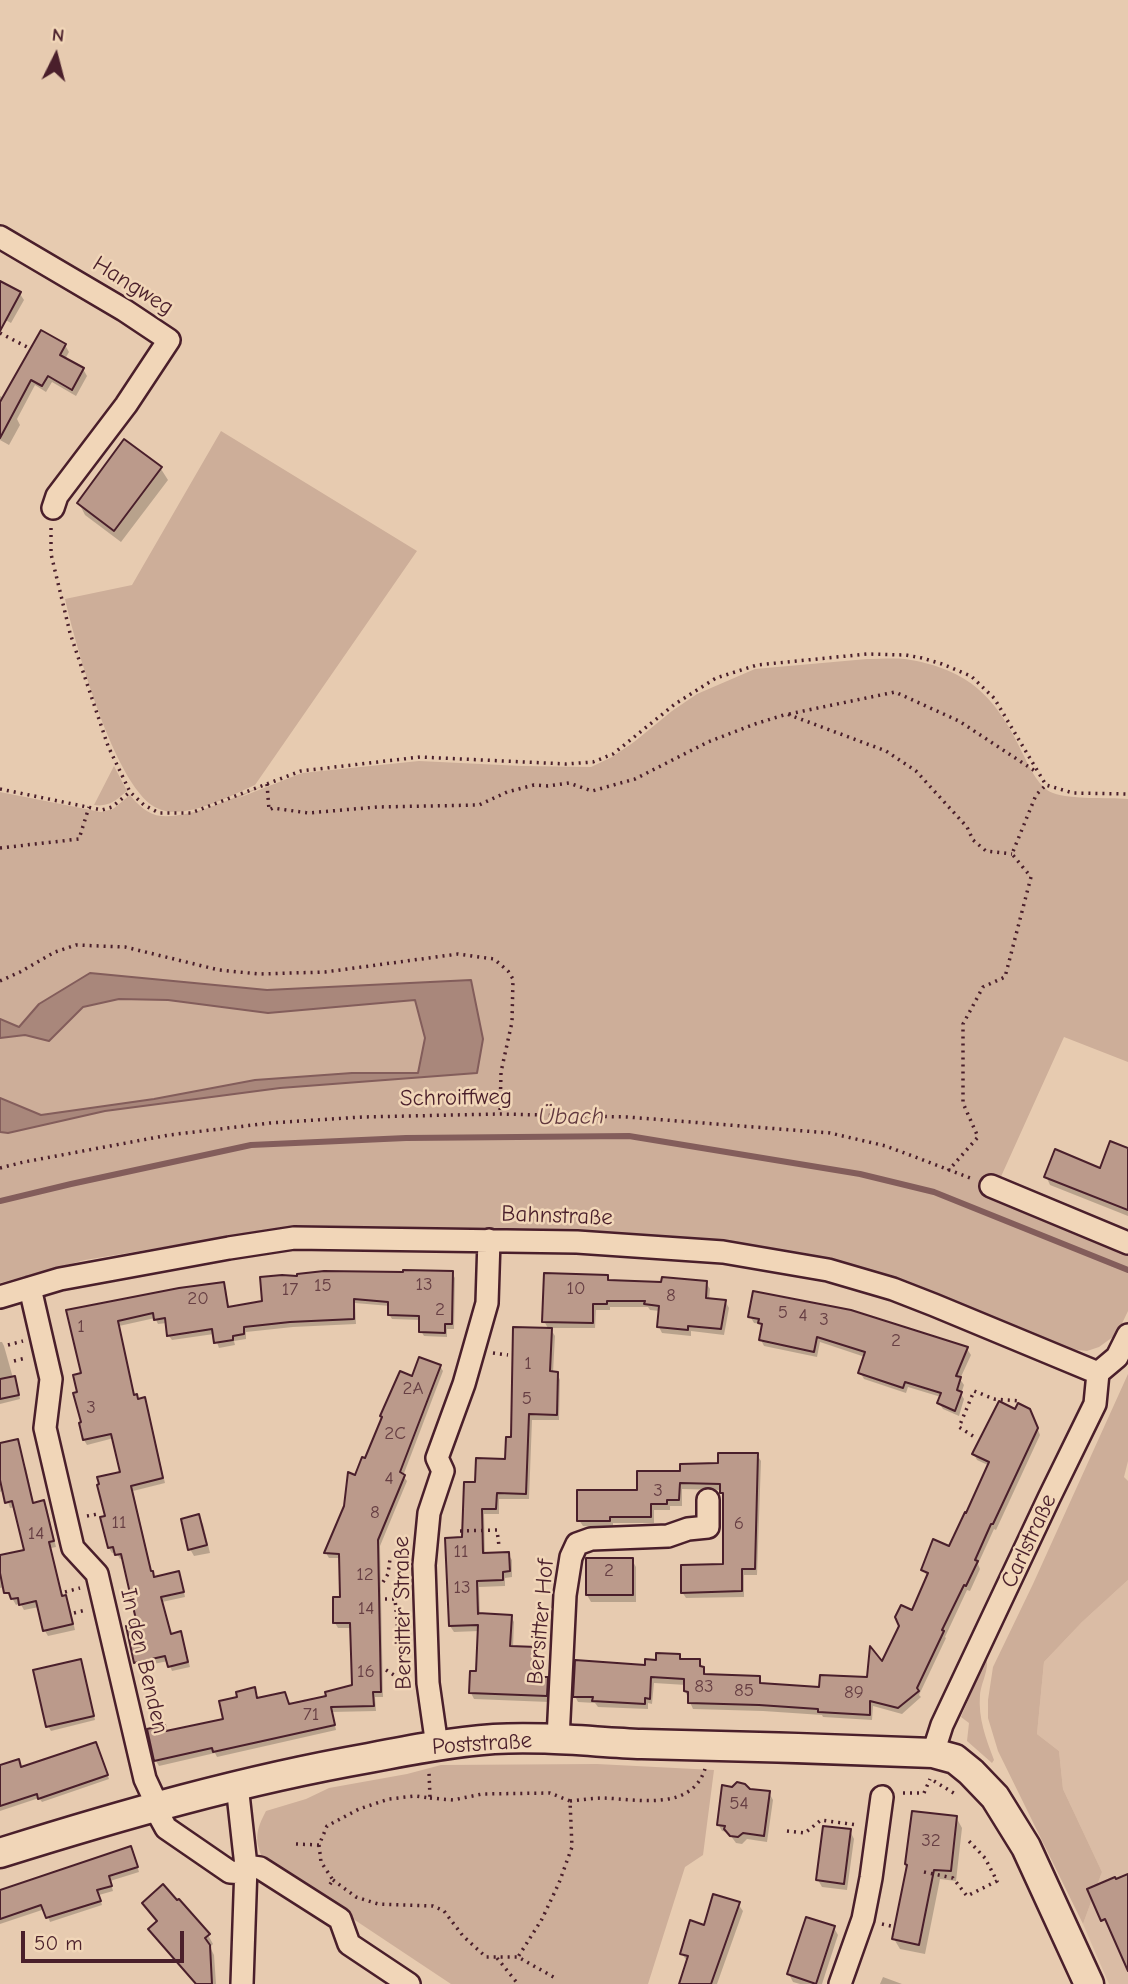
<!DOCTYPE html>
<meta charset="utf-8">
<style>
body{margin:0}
#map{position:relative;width:1128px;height:1984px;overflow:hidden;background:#e7cbb0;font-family:"Comic Neue",sans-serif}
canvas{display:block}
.north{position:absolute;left:21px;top:21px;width:70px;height:70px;-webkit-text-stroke:5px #f1d6b8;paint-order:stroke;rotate:6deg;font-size:19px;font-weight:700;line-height:28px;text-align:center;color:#4a1f2b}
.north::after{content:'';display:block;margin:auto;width:24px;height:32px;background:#4a1f2b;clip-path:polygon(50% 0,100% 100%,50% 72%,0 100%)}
.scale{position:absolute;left:21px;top:1931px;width:163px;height:32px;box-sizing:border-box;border:4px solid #4a1f2b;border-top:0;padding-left:9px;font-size:21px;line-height:24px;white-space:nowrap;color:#4a1f2b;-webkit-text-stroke:5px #f1d6b8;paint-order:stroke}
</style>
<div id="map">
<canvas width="1128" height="1984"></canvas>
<div class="north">N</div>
<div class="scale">50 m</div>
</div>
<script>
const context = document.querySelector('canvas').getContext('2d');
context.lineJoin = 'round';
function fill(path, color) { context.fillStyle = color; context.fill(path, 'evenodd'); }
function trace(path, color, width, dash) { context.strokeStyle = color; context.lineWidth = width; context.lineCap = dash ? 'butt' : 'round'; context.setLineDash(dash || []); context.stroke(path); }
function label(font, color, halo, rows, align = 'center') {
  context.font = font + ' "Comic Neue",sans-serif'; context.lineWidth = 5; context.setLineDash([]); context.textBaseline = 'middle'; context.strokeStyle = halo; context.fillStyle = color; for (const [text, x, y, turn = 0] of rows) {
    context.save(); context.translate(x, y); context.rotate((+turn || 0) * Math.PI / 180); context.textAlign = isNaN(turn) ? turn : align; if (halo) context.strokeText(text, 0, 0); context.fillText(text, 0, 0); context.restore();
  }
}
fill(new Path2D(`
 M1128 1580V1984H1109L1083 1924 1102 1872 1063 1789 1059 1751 1037 1734 1044 1662 1082 1622Z`), '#dabca5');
fill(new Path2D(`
 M221 431 417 551 255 785C230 796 186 820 159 809 116 793 75 643 65 599L132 585Z
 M867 659C879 659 893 658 905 659 970 669 997 698 1024 756 1029 767 1040 789 1053 793 1072 800 1106 797 1128 799V1062L1064 1037 999 1181 1128 1251V1311L1117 1334 1099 1347 1087 1351 1069 1349 973 1308 898 1281 680 1239 490 1228H319L219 1238 85 1260 0 1283V1132L9 1133 105 1111 280 1088 476 1073 470 980 267 990 90 973 39 1004 19 1027 0 1019V792L101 812 113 809 130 795C137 804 148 815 161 816 195 818 236 796 267 784L236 799 302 773 419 761 522 766 591 767 612 757 634 742 672 711 697 694 755 669Z
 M114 766 127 791C115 801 109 807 94 805Z
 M119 999 168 1000 268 1013 415 999 425 1038 418 1074 352 1073 255 1080 154 1099 41 1115 0 1098V1038L25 1035 49 1041 83 1007Z
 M1128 1374V1461L1124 1477 1128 1481V1580L1082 1622 1044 1662 1037 1734 1059 1751 1063 1789 1102 1872 1083 1924 998 1751 988 1718V1700L993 1667 1033 1584Z
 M986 1658C990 1668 981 1683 980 1695 978 1718 986 1739 994 1760L992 1763 967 1741 969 1723 961 1717Z
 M597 1764 714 1770 703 1855 685 1867 648 1984H451L263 1859C254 1840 256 1830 266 1811L306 1799 329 1788 407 1774 441 1765Z`), '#cdae99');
const water = new Path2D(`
 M90 973 267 990 471 980 483 1039 477 1073 280 1088 105 1111 8 1133 0 1132V1098L41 1115 154 1099 255 1080 352 1073H418L425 1038 415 1000 268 1013 168 1000 119 999 83 1007 49 1041 25 1035 0 1038V1019L19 1027 39 1004Z`);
fill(water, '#a9877b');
trace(water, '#835d5b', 2);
fill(new Path2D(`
 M0 283 20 294 24 300 11 323 0 317Z
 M65 345 69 352 65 359 83 369 87 376 76 396 52 382 46 392 35 385 17 419 20 425 9 445 0 440V396L4 398Z
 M125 442 161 469 168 480 121 542 85 515 79 503Z
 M1128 1150V1216L1050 1185 1046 1176 1101 1170Z
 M452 1273 455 1278 454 1329H447V1337L424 1336 421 1331V1320L392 1319 389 1314 390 1306 355 1303 356 1324 293 1327 246 1332V1339L234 1341 235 1345 219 1348 214 1334 172 1340 169 1336 167 1323 158 1324 155 1318 119 1326 135 1397 138 1401 144 1399 147 1404 165 1483 133 1491 152 1573 155 1579 178 1573 181 1578 185 1597 162 1602 172 1636 181 1634 183 1638 190 1667 172 1671 168 1661 139 1667 136 1662 139 1625 124 1558 120 1559 116 1552 112 1553 109 1548 107 1517 122 1473 114 1438 87 1445 84 1440 81 1424 83 1423 79 1393 83 1374 69 1311 223 1284 226 1289 229 1308Z
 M607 1277 610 1282 706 1283 710 1289 709 1300 725 1301 729 1308 724 1335 691 1331V1336L662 1333 659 1327 660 1311 650 1310 648 1307H610V1310H596L595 1328H550L555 1336 553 1373H557L560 1380 559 1420H532L529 1499H499V1514H484L485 1554H508L512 1560V1577L505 1578V1586L479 1587 480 1615 511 1616 514 1622 513 1648 536 1649 540 1655 539 1679H547L550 1685 549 1702 474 1699 471 1693 478 1673 479 1631 454 1632 450 1626 464 1539 477 1484 507 1460 549 1330 544 1321Z
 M750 1316 967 1349 971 1355 960 1379 964 1385 961 1394 964 1399 959 1416 943 1409 939 1403 941 1397 908 1387 906 1393 864 1379 860 1372 865 1357 820 1342 817 1357 764 1346 761 1340 763 1328 761 1324 754 1323Z
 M0 1342H2L4 1346 13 1378 17 1382 20 1399 0 1404Z
 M440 1366 443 1371 403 1476 407 1481 380 1546 383 1697H375L376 1711 332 1712 336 1730 217 1757 215 1753 159 1766 156 1761 149 1730 164 1727 167 1733 225 1721 239 1698 254 1689 258 1700 289 1706 329 1698 354 1686 352 1628H338L335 1623 342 1598 340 1558H329L326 1553 356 1477 413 1378Z
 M1033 1417 1040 1435 996 1530 994 1529 978 1564 980 1569 970 1591 967 1590 945 1637 946 1638 919 1695 921 1697 902 1714 873 1706 872 1720 823 1717 822 1715 763 1711 693 1709 685 1691 686 1685 654 1683 652 1704 648 1703V1709L598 1707 595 1703 578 1702 575 1696 658 1662 679 1655 682 1661H699L707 1676 759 1678 763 1685 821 1689 869 1679 883 1664 912 1612 928 1577 923 1570 950 1549 990 1466 977 1460 974 1454Z
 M757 1455 761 1461 757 1575H744V1597L686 1598 682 1592 724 1566 725 1499 721 1490 682 1489V1506H670V1510H654V1523H613V1527L583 1526 579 1520 681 1473Z
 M22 1462 26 1468 34 1505 44 1502 47 1508 56 1547 51 1548 63 1598 65 1597 69 1603 75 1630 48 1636 45 1631 39 1607 24 1610 20 1603 16 1605 12 1598 10 1599 5 1587 0 1588V1557L26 1551 16 1507 10 1508 4 1490 0 1492V1468Z
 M198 1516 203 1524 210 1553 194 1556 190 1549Z
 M632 1560 636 1567V1602H591L587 1595Z
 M80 1661 83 1665 95 1720 51 1731 48 1726Z
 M98 1748 109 1779 42 1802 39 1798 0 1811V1767L22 1769Z
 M732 1789 769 1793 773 1800 767 1842 747 1839 742 1844 736 1843 728 1832 722 1831 718 1824Z
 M956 1817 962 1828 956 1881 940 1879 925 1954 900 1949 894 1939Z
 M850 1831 854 1839 847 1890 822 1887 818 1880Z
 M133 1852 139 1872 110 1881 113 1891 99 1895 102 1905 50 1922 45 1909 0 1924V1892Z
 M144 1904 208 1935 213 1944 210 1947 214 1955 216 1984H188H196L155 1937 158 1923Z
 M738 1904 743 1911 717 1984H681L687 1961 682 1954 705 1927Z
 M834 1928 838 1935 822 1984H800L793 1982 789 1974Z
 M883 1977 902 1984H880Z`), '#0003');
trace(new Path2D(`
 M0 1201 71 1184 251 1145 406 1138 629 1136 860 1174 934 1192 1128 1270`), '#835d5b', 6);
const building = new Path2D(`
 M0 281 21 292 0 331Z
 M41 330 66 344 60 355 84 368 72 390 48 376 42 386 31 380 0 438V402Z
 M124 439 162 467 114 531 77 503Z
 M1110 1141 1128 1148V1210L1044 1177 1055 1149 1100 1168Z
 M403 1270 453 1271 452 1324H445V1333L419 1332V1316L388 1315V1302L354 1299V1319L290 1322 244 1327V1334L233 1336V1340L214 1343 212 1329 167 1336 165 1318 154 1320 153 1313 118 1321 134 1395 137 1394 138 1399 145 1397 163 1478 131 1486 151 1571H153L154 1577 179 1571 184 1592 161 1597 171 1634 181 1631 188 1662 168 1667 165 1656 134 1663 126 1626 137 1624 121 1554 115 1555 113 1547 108 1548 100 1517 105 1516 97 1485 99 1484 97 1477 120 1472 111 1434 83 1440 79 1423 81 1422 73 1393 77 1392 73 1375 81 1373 66 1310 179 1288 224 1282 228 1307 262 1301 260 1277 282 1275 297 1276V1274L324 1271 403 1272Z
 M544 1273 608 1275V1280L661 1282 662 1277 707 1281 706 1298 726 1300 721 1329 688 1326V1330L657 1327 659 1306 644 1304 645 1301H607V1304H593V1323L542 1322Z
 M753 1291 851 1310 968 1347 956 1376 961 1377 957 1390 962 1392 955 1411 937 1403 941 1393 905 1382 903 1388 858 1373 865 1352 817 1337 814 1352 759 1340 762 1324 758 1323 759 1319 748 1317Z
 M513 1327 552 1328 550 1371 558 1372 557 1415 529 1414 526 1494 497 1493 496 1509H482L483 1553 509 1552 510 1571 503 1572V1580L477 1581 478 1614V1613L512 1615 510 1646 537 1647 536 1677H548L547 1696 469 1693 470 1671H476L478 1625 449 1626 445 1538 462 1537 464 1482H475L476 1458 505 1459 506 1437H511Z
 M419 1357 441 1365 400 1472 405 1475 378 1540 381 1692H373L374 1706 331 1707 335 1725 213 1752 212 1748 154 1761 147 1729 165 1725 166 1731 223 1719 219 1701 237 1697 236 1692 255 1687 257 1698 285 1692 289 1704 326 1696 325 1692 352 1685 350 1623H333V1597H340L339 1554 324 1553 344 1506 348 1472 355 1475 362 1457 365 1458 382 1417 380 1416 400 1371 412 1376Z
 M15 1376 19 1395 0 1399V1379Z
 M999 1401 1015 1409 1018 1403 1030 1409 1038 1428 993 1524H991L975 1560 978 1561 966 1586 964 1585 942 1630 944 1631 917 1688 919 1691 898 1708 870 1701V1715L818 1712V1709L759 1705 688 1703V1692L684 1691V1679L651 1677 650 1699 645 1698V1704L592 1701 593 1697H573L575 1660 645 1665V1659L656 1660V1653L680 1654V1659H700V1666L704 1667V1674L760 1676V1683L819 1687 820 1675 867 1677 870 1646 882 1661 899 1626 895 1617 901 1605 912 1610 928 1573 921 1570 933 1539 949 1546 965 1512 966 1513 989 1462 972 1454Z
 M18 1439 33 1503 44 1500 54 1541 49 1542 62 1596 66 1595 73 1624 43 1631 36 1601 19 1605 18 1598 11 1599 9 1593H4L0 1573V1555L24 1550 12 1501 5 1503 0 1480V1443Z
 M718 1453H758L755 1569H742V1591L681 1593V1565L723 1564V1493H720V1484L680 1483 679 1500H667V1504H651V1517H610V1521H577V1490H637V1471H680V1464L718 1463Z
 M199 1514 207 1545 188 1550 181 1519Z
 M586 1558H633V1595H586Z
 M81 1659 94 1716 46 1727 33 1670Z
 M96 1742 108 1775 38 1799 37 1794 0 1806V1765L19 1759 21 1767Z
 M737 1782 745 1784 750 1789 770 1791 764 1836 743 1833 738 1837 730 1836 724 1829 725 1826 717 1825 722 1785 732 1787Z
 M912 1811 957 1816 951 1871 934 1870 919 1945 892 1939 907 1865 905 1864Z
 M823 1826 851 1829 844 1884 816 1880Z
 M131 1846 138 1867 109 1876 112 1886 97 1890 101 1901 46 1918 41 1905 0 1919V1890Z
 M1128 1874V1971L1105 1919 1101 1921 1087 1889 1115 1877 1116 1879Z
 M163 1884 177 1900 179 1899 210 1934 205 1938 210 1945 212 1984H196L148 1929 157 1921 142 1903Z
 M713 1894 740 1902 711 1984H679L688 1956 680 1954 690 1920 704 1925Z
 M806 1917 835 1926 816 1984 787 1974Z`);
fill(building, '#bb9a8b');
trace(building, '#4a1f2b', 2);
const minor = new Path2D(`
 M0 237 124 310 169 340 126 405 57 496 53 508
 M991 1186 1128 1243
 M30 1288 51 1379 45 1428 72 1544 73 1548 97 1574 145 1779 158 1807
 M0 1297 60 1279 229 1248 294 1238 577 1242 723 1252 828 1270 893 1289 934 1305 1098 1373
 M558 1739 565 1595 571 1557 577 1544 591 1539 668 1536 688 1529 708 1527V1500
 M437 1746 428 1683 424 1565 429 1513 443 1471 437 1458 464 1384 487 1303 489 1240
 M933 1753 942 1725 1049 1498 1095 1404 1098 1373 1117 1357 1128 1335
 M237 1785 246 1866 242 1984
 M155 1808 166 1828 230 1872 246 1873
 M246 1866 260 1868 340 1919 349 1944 409 1984
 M840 1984 863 1919 871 1878 882 1797`);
const major = new Path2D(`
 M0 1853C121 1815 244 1780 369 1758 410 1750 452 1742 494 1739 543 1736 593 1742 642 1744 739 1746 836 1749 933 1753L955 1759 971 1772 995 1797 1026 1847 1089 1984`);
trace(minor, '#4a1f2b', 26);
trace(major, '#4a1f2b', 33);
trace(new Path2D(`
 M0 333 27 347
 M51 528V554L70 633 108 746 130 792 144 805 159 813H191L301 771 420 757 566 764 593 762 613 754 675 704 716 678 757 665 867 654 906 655 922 658 942 664 971 676 994 698 1046 785 1073 793 1128 794
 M789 714 895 692 959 721 1035 771
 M267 784 269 810 273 808 308 813 377 807 479 805 507 792 534 785 548 786 569 783 592 791 635 779 708 742 755 724 787 714 886 751 916 771 967 827 973 840 986 851 1012 854
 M0 789 102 810 112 807 130 792
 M0 848 79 839 89 807
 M0 981 20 972 55 952 76 945 125 947 219 970 259 974 325 972 458 954 494 959 508 971 513 979 512 1022 501 1072 500 1114
 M0 1168 24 1162 169 1135 270 1123 362 1117 500 1114 627 1117 830 1133 886 1146 973 1179
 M948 1171 978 1137 963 1103V1024L983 987 1005 977 1031 877 1012 854 1036 795 1046 785
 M8 1345 23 1341
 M493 1353 508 1355
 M14 1361 26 1358
 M973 1436 959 1427 974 1391 994 1399 1020 1401
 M87 1516 98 1514
 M460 1531 497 1530 499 1546
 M383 1582 388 1574 390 1559
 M65 1592 80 1588
 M385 1599H395L398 1631
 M74 1613 86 1610
 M386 1670 408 1684
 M934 1781 957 1795
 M903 1793H924L930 1779
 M430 1798 453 1800 482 1794 550 1793 570 1801 572 1847 559 1883 542 1919 518 1957
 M570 1801C581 1800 592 1798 603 1798 637 1799 691 1812 705 1769
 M787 1831 805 1833 821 1820 857 1825
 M296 1844 319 1845 327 1826 359 1809 389 1799 415 1796 430 1798 429 1772
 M319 1845 321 1862 333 1880 328 1887
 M924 1872 953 1878 967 1896 997 1881 985 1858 966 1838
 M333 1880 356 1897 378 1904 433 1906 444 1911 463 1936 486 1957H518L557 1979
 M882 1924 891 1926
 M497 1958 518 1984`), '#4a1f2b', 3.5, [2, 5]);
trace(minor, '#f1d6b8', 21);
trace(major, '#f1d6b8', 28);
label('19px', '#663e43', null, [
 ["13",424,1285],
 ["15",323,1286],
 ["10",576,1289],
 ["17",290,1290],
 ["8",671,1296],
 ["20",198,1299],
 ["2",440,1310],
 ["5",783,1313],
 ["4",803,1316],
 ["3",824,1320],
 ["1",81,1327],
 ["2",896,1341],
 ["1",528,1364],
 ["2A",413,1389],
 ["5",527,1399],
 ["3",91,1408],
 ["2C",395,1434],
 ["4",389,1479],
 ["3",658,1491],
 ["8",375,1513],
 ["11",119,1523],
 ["6",739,1524],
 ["14",36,1534],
 ["11",461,1552],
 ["2",609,1571],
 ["12",365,1575],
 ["13",462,1588],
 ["14",366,1609],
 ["16",366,1672],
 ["83",704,1687],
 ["85",744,1691],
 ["89",854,1693],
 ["71",311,1715],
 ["54",739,1804],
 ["32",931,1841]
]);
label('23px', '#4a1f2b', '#f1d6b8', [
 ["Hangweg",133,286,32],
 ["Schroiffweg",456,1098,-1],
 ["Bahnstraße",557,1216,2],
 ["Carlstraße",1029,1541,-65],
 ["Bersitter Straße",403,1613,-91],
 ["Bersitter Hof",541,1622,-85],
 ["In den Benden",144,1661,77],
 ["Poststraße",482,1744,-4]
]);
label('italic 24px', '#62393f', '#f1d6b8', [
 ["Übach",571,1117,-1]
]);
</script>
